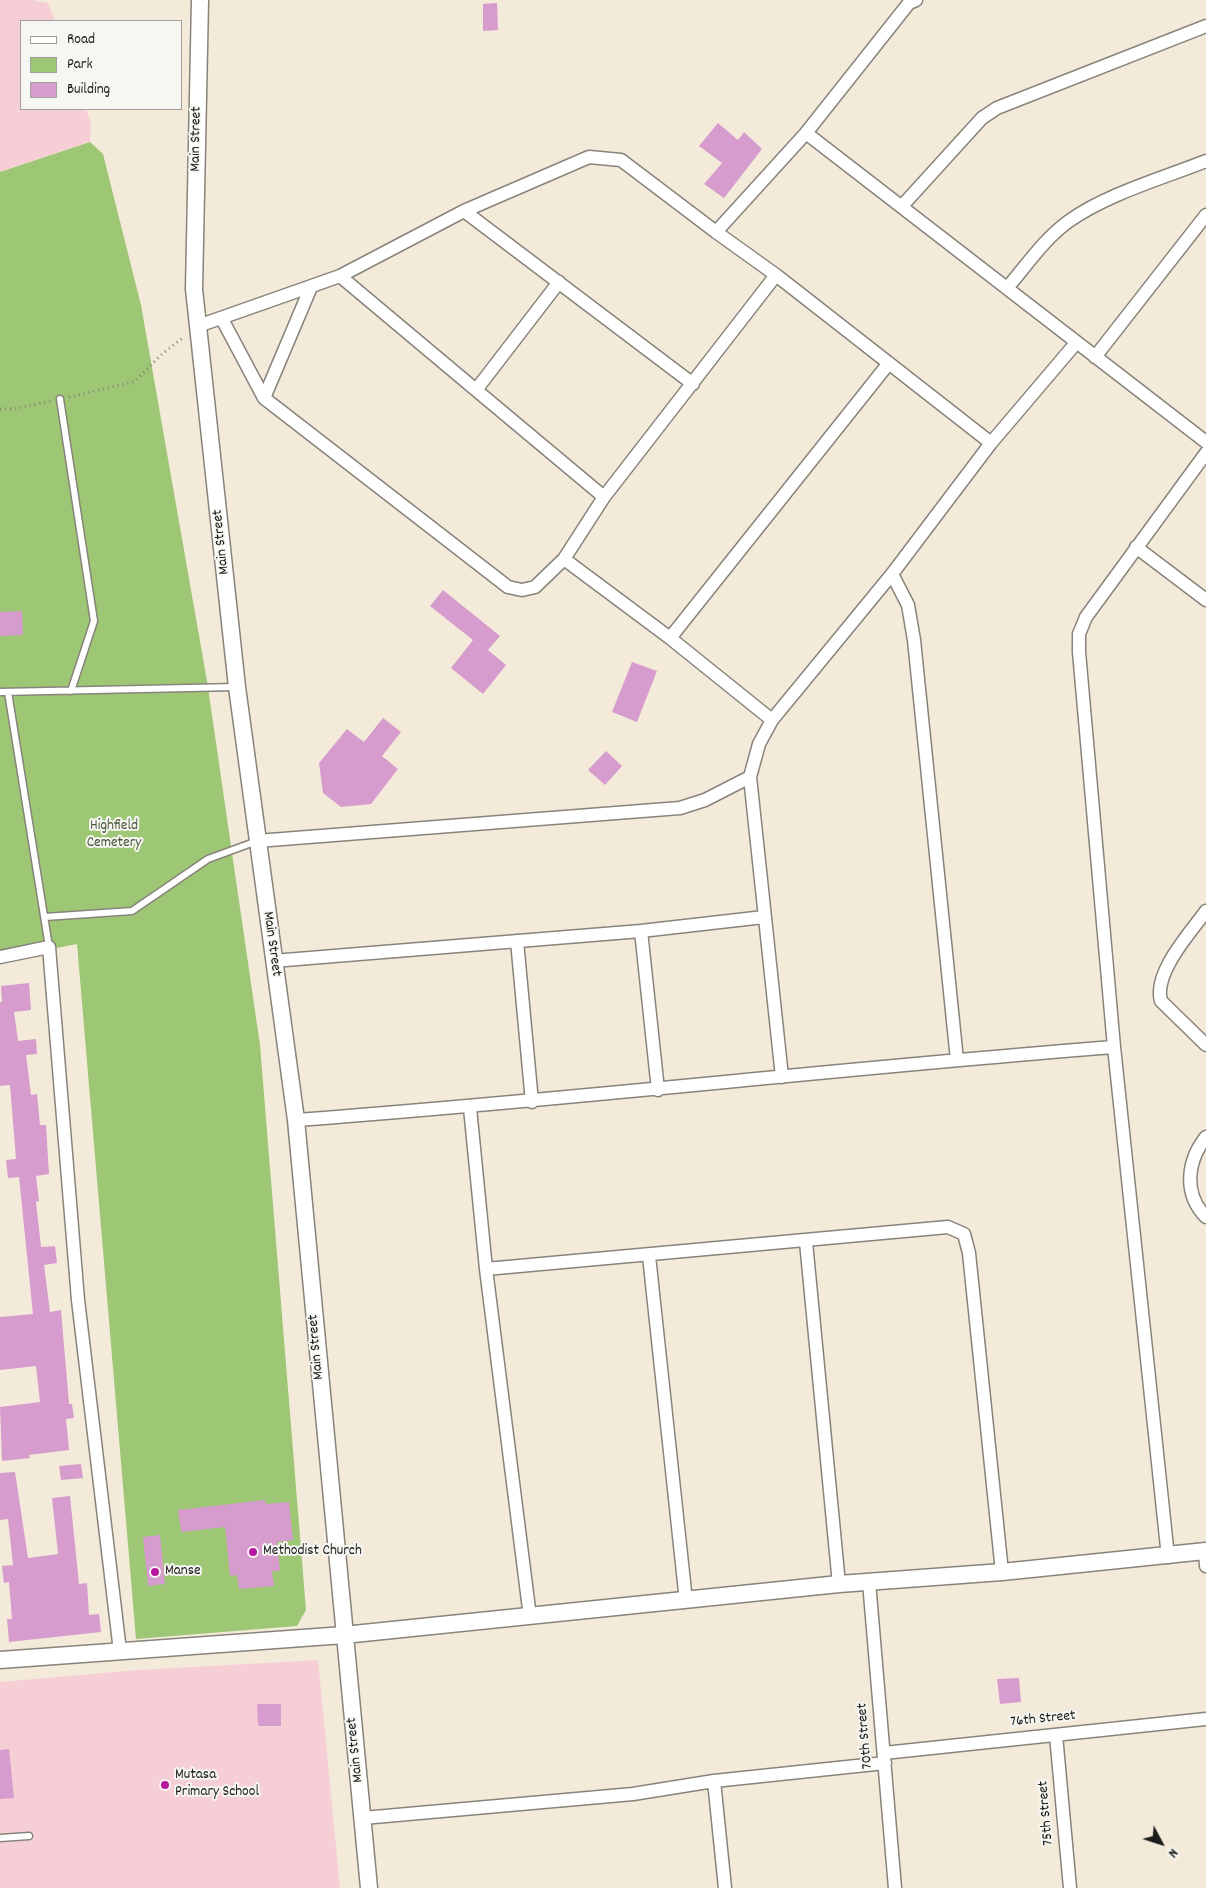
<!DOCTYPE html>
<style>
body{margin:0}
#map{position:relative;width:1206px;height:1888px;overflow:hidden;background:#f4eada;font-family:Dekko,sans-serif}
canvas{display:block}
.legend{position:absolute;left:20px;top:20px;width:162px;height:90px;box-sizing:border-box;background:#f6f6f2;border:1px solid #9f9f9c;margin:0;padding:6px 9px;list-style:none;font-size:15px;color:#1c1c1c}
.legend li{display:flex;align-items:center;gap:10px;height:25px}
.legend b{width:25px;border:1px solid #9f9f9c}
.north{position:absolute;left:1136px;top:1818px;width:50px;height:50px;-webkit-text-stroke:4px #f6f6f2;paint-order:stroke;rotate:130deg;font-size:14px;font-weight:700;line-height:20px;text-align:center;color:#1c1c1c}
.north::after{content:'';display:block;margin:auto;width:18px;height:22px;background:#1c1c1c;clip-path:polygon(50% 0,100% 100%,50% 72%,0 100%)}
</style>
<div id="map">
<canvas width="1206" height="1888"></canvas>
<ul class="legend">
<li><b style="height:6px;background:#fff"></b>Road</li>
<li><b style="height:14px;background:#9dc774"></b>Park</li>
<li><b style="height:14px;background:#d69ccd"></b>Building</li>
</ul>
<div class="north">N</div>
</div>
<script>
const context = document.querySelector('canvas').getContext('2d');
context.lineJoin = 'round';
function fill(path, color) { context.fillStyle = color; context.fill(path, 'evenodd'); }
function trace(path, color, width, dash) { context.strokeStyle = color; context.lineWidth = width; context.lineCap = dash ? 'butt' : 'round'; context.setLineDash(dash || []); context.stroke(path); }
function label(font, color, halo, rows, align = 'center') {
  context.font = font + ' Dekko,sans-serif'; context.lineWidth = 4; context.setLineDash([]); context.textBaseline = 'middle'; context.strokeStyle = halo; context.fillStyle = color; for (const [text, x, y, turn = 0] of rows) {
    context.save(); context.translate(x, y); context.rotate((+turn || 0) * Math.PI / 180); context.textAlign = isNaN(turn) ? turn : align; if (halo) context.strokeText(text, 0, 0); context.fillText(text, 0, 0); context.restore();
  }
}
fill(new Path2D(`
 M0 0H33L48 3 55 21H21V109H86L91 123 90 142 0 172Z
 M318 1660 340 1888H0V1682L138 1670Z`), '#f6cfd6');
fill(new Path2D(`
 M90 142 103 154 141 305 207 681 260 1045 306 1610 297 1626 136 1639 77 944 0 959V172Z`), '#9dc774');
fill(new Path2D(`
 M497 3 498 30 483 31V4Z
 M718 123 738 140 744 132 762 149 724 198 704 184 722 163 699 146Z
 M443 590 500 636 488 650 506 665 483 694 451 668 473 640 430 606Z
 M22 611 23 635 0 636V612Z
 M632 662 657 671 637 722 612 712Z
 M383 718 401 732 382 756 398 769 371 804 341 807 323 793 319 763 347 729 364 742Z
 M606 751 622 766 605 785 588 770Z
 M29 983 31 1010 14 1012 18 1041 36 1039 37 1054 26 1055 31 1095 37 1094 40 1125H46L49 1174 36 1176 39 1201 36 1202 41 1247 55 1246 57 1263 44 1265 50 1312 61 1310 69 1404H72L74 1418 66 1419 69 1450 29 1455 30 1458 2 1461 0 1407 40 1402 36 1366 0 1370V1317L33 1314 19 1177 8 1178 6 1160 16 1159 10 1085 0 1086V1002H2L1 986Z
 M81 1464 83 1478 61 1480 59 1466Z
 M15 1472 28 1558 58 1554 52 1498 70 1496 79 1584 87 1583 89 1615 99 1614 101 1632 9 1642 7 1619H12L9 1582 4 1583 2 1566 13 1565 8 1519 0 1520V1473Z
 M265 1500 266 1504 289 1502 293 1540 277 1542 280 1571H272L274 1586 239 1589 237 1575 230 1576 225 1527 181 1532 178 1510Z
 M160 1535 165 1584 148 1586 143 1537Z
 M1019 1678 1021 1702 1000 1704 997 1679Z
 M257 1704H281V1726H258Z
 M9 1749 14 1798 0 1799V1750Z`), '#d69ccd');
const service = new Path2D(`
 M60 399 94 621 71 691
 M0 692 236 687
 M8 692 49 947
 M45 917 132 911 208 859 257 841
 M0 1838 29 1836`);
const minor = new Path2D(`
 M806 133 1206 442
 M902 206 982 118 997 108 1206 26
 M464 211 693 384
 M340 276 476 390
 M559 282 476 390 604 497
 M1007 288C1027 265 1044 239 1069 221 1107 194 1163 178 1206 161
 M222 319 264 398 508 587 522 590 535 587 564 559 604 497 776 275
 M198 326 340 276 464 211 589 157 621 160 716 232
 M1095 357 1206 215
 M264 398 311 287
 M991 443 1076 343
 M1136 547 1206 600
 M564 559 670 638 772 720
 M892 574 908 605 914 640 957 1060
 M670 638 889 363
 M257 841 680 808 705 800 750 777
 M1206 911C1190 933 1153 973 1161 1001L1206 1045
 M641 931 658 1090
 M517 941 532 1102
 M0 957 49 947 78 1300 120 1651
 M273 961 641 931 764 917
 M782 1077 750 777 759 744 772 720 892 574 991 443 776 275 716 232 806 133 909 3 916 0
 M470 1108 486 1269 530 1617
 M296 1120C569 1100 841 1068 1114 1047
 M1206 1137C1187 1161 1183 1194 1206 1217
 M806 1242 839 1584
 M649 1256 686 1601
 M486 1269 948 1227 964 1234 969 1253 1002 1572
 M1205 1552 1206 1566
 M1168 1557 1114 1047 1079 652V634L1086 617 1206 453
 M869 1582 895 1888
 M1056 1735 1070 1888
 M884 1753 1206 1719
 M714 1781 725 1888
 M363 1818 633 1794 714 1781 885 1763`);
const tertiary = new Path2D(`
 M200 0 194 289 237 687 296 1120 369 1888
 M0 1660 344 1635 839 1584 1002 1572 1206 1551`);
trace(service, '#88837b', 9);
trace(minor, '#88837b', 15);
trace(tertiary, '#88837b', 19);
trace(new Path2D(`
 M69 397 134 382 162 354 184 337
 M0 409H13L51 401`), '#88837b', 3, [1, 4]);
trace(service, '#fff', 6);
trace(minor, '#fff', 12);
trace(tertiary, '#fff', 16);
for (const [x, y, r, color] of [
 [253,1552,5,"#b5179e"],
 [155,1572,5,"#b5179e"],
 [165,1785,5,"#b5179e"]
]) { const dot = new Path2D(); dot.arc(x, y, r, 0, 2 * Math.PI); context.fillStyle = color; context.fill(dot); trace(dot, '#f6f6f2', 2); }
label('15px', '#1c1c1c', '#f6f6f2', [
 ["Main Street",197,139,-89],
 ["Main Street",222,542,-96],
 ["Main Street",271,944,82],
 ["Main Street",317,1347,-95],
 ["76th Street",1043,1720,-6],
 ["70th Street",866,1736,-95],
 ["Main Street",356,1750,-96],
 ["75th Street",1047,1813,-95]
]);
label('15px', '#49583b', '#f6f6f2', [
 ["Highfield",114,827],
 ["Cemetery",114,844]
]);
label('15px', '#1c1c1c', '#f6f6f2', [
 ["Methodist Church",263,1552],
 ["Manse",165,1572],
 ["Mutasa",175,1776],
 ["Primary School",175,1793]
], 'left');
</script>
